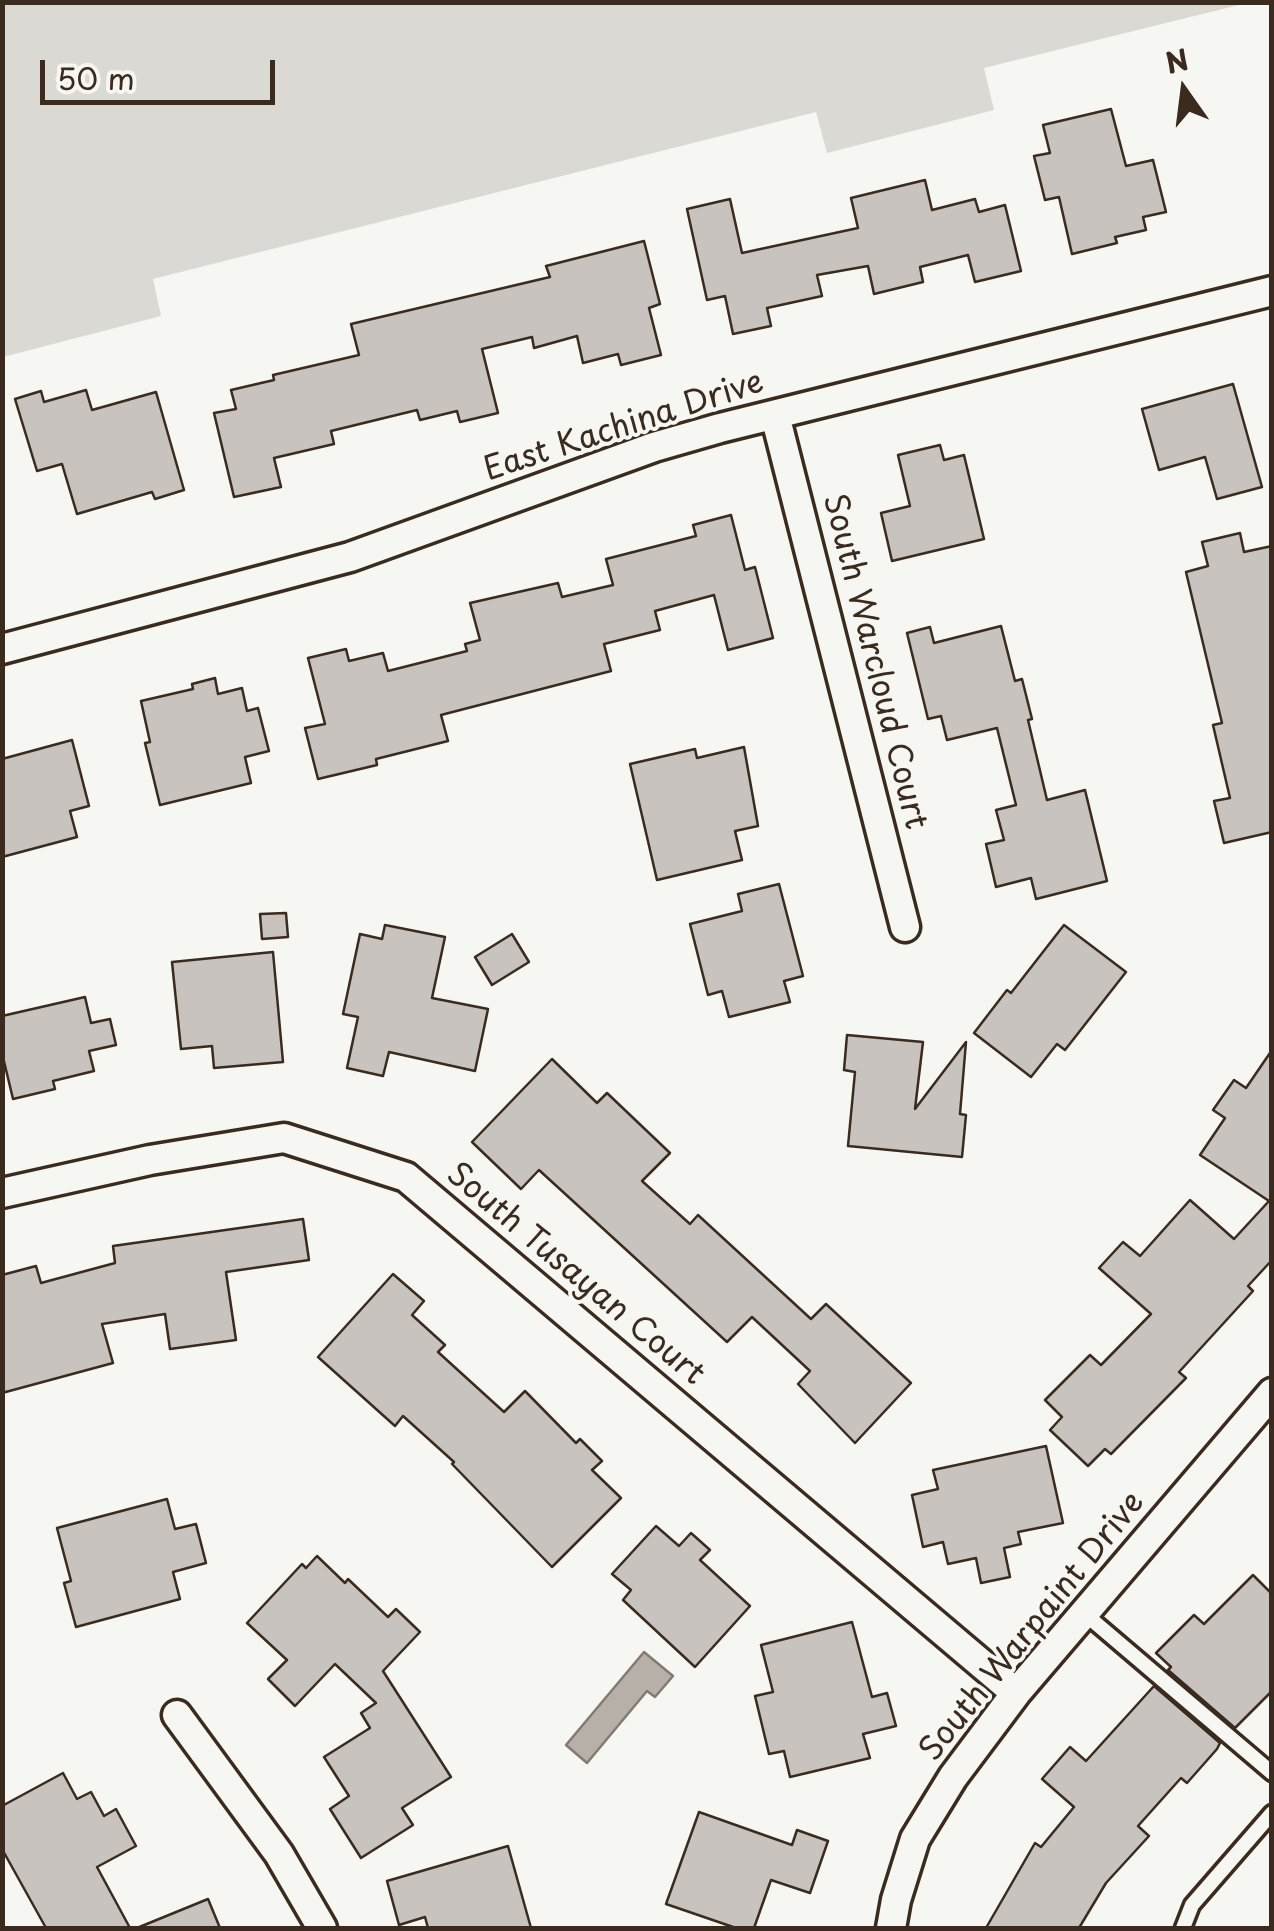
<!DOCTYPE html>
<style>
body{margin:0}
#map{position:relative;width:1274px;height:1931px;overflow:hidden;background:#f6f6f2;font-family:"Playpen Sans",sans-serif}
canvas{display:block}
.frame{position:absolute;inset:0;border:5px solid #3b2a1e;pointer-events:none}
.north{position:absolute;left:1134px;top:40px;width:100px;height:100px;-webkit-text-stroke:8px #f6f6f2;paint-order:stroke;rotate:346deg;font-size:28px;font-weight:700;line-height:40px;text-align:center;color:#3b2a1e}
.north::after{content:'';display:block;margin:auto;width:35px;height:45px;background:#3b2a1e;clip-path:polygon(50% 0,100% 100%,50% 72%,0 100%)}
.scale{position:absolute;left:40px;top:60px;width:235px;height:45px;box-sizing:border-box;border:5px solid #3b2a1e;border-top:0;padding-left:12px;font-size:30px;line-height:35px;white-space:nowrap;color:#3b2a1e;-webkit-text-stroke:8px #f6f6f2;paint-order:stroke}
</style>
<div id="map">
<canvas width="1274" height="1931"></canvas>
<div class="frame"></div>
<div class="north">N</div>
<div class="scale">50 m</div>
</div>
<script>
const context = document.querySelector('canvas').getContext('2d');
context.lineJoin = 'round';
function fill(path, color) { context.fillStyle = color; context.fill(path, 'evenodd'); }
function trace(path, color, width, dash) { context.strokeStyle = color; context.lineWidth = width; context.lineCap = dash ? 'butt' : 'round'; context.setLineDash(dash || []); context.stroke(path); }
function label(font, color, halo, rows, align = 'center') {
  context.font = font + ' "Playpen Sans",sans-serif'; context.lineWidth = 8; context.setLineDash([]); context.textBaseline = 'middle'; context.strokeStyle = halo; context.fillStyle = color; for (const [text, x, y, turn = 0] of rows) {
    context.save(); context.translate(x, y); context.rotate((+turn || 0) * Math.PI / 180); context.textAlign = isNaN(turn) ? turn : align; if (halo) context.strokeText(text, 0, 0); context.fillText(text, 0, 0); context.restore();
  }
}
fill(new Path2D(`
 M3 2H1247V3L984 68 994 110 827 153 816 112 153 279 161 316 3 357Z`), '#dad9d3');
const water = new Path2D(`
 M644 1652 673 1676 655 1697 647 1691 587 1763 566 1745Z`);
fill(water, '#b6b0a9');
trace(water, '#857a71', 2.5);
const building = new Path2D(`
 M1111 109 1126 166 1153 160 1166 212 1143 217 1146 230 1115 237 1117 243 1072 254 1059 197 1045 200 1034 156 1050 153 1043 125Z
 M925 180 932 210 975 199 979 212 1005 205 1021 271 975 282 968 255 920 267 923 282 874 294 868 266 817 275 822 296 767 308 771 326 733 334 725 296 707 300 687 209 730 199 742 253 858 228 851 198Z
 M644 241 660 304 649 308 661 355 621 365 618 354 583 363 577 336 534 348 532 337 482 349 498 413 460 422 457 411 420 420 417 410 331 431 334 444 274 458 281 487 234 497 214 413 236 409 231 390 274 380 273 375 359 355 351 324 550 277 546 266Z
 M1233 384 1262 487 1217 499 1205 457 1159 470 1142 409Z
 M86 390 92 410 156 392 184 490 155 499 152 492 77 514 62 464 37 471 15 399 41 391 44 402Z
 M940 445 944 460 964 455 984 539 892 561 881 513 910 506 898 455Z
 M731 515 745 570 755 567 773 638 728 650 714 595 655 611 660 630 604 644 611 671 441 715 448 741 376 759 377 765 318 779 305 728 325 724 308 658 346 649 349 661 383 653 388 671 467 651 465 644 480 640 470 603 558 583 562 597 613 585 606 559 696 536 693 525Z
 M1240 533 1244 552 1272 546V832L1224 843 1214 801 1230 798 1213 725 1222 723 1186 572 1208 566 1202 542Z
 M1001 626 1015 681 1022 679 1032 719 1028 720 1047 800 1085 790 1107 881 1036 899 1031 878 996 887 986 844 1004 840 996 810 1016 805 997 728 947 740 941 716 928 719 907 633 930 627 934 643Z
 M215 678 218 694 242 688 247 711 258 708 269 751 245 757 251 783 160 805 145 743 150 742 141 701 193 689 192 684Z
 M72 740 89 806 70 811 77 837 2 857V759Z
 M744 747 758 826 735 831 742 860 657 880 630 764 695 749 697 758Z
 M779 884 803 976 784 981 790 1002 729 1017 722 991 708 995 690 924 742 911 738 894Z
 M286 913 288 937 262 939 260 914Z
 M385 925 445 937 432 998 488 1009 475 1071 389 1052 383 1076 347 1068 358 1017 343 1014 360 934 382 939Z
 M1064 925 1126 972 1065 1050 1057 1044 1031 1077 974 1033 1007 990 1011 993Z
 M512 934 529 962 492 985 475 957Z
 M273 952 283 1062 214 1068 212 1046 181 1049 172 962Z
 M85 997 91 1023 110 1019 116 1045 89 1051 94 1071 53 1081 55 1089 13 1099 2 1053V1016Z
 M847 1035 923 1042 915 1109 966 1042 960 1114 966 1115 962 1157 848 1146 855 1072 844 1070Z
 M1272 1050V1260L1248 1286 1253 1291 1179 1372 1186 1378 1111 1454 1105 1449 1088 1466 1050 1430 1062 1417 1045 1400 1090 1355 1101 1365 1151 1314 1099 1268 1123 1242 1140 1256 1190 1200 1234 1239 1269 1201 1200 1155 1225 1118 1213 1110 1234 1080 1246 1088Z
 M552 1059 597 1103 607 1093 670 1153 642 1181 690 1224 698 1215 811 1319 826 1304 911 1383 855 1443 798 1384 810 1371 752 1317 727 1342 539 1170 521 1189 472 1142Z
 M303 1219 309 1260 226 1272 236 1340 170 1349 165 1314 102 1324 113 1363 2 1393V1275L36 1266 41 1283 115 1263 113 1246Z
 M393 1274 424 1301 412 1315 445 1345 438 1352 504 1412 525 1391 576 1443 580 1439 602 1461 592 1470 621 1498 552 1567 452 1464 454 1462 403 1416 395 1426 318 1357Z
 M1046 1446 1063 1523 1018 1532 1021 1544 1004 1548 1010 1577 981 1583 976 1558 948 1564 943 1542 923 1547 912 1495 938 1489 933 1470Z
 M167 1499 175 1529 196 1524 206 1563 173 1572 180 1599 76 1627 64 1583 71 1581 57 1528Z
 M656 1526 679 1546 691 1533 710 1550 700 1560 750 1606 695 1667 623 1600 631 1590 612 1574Z
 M317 1556 345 1583 348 1579 388 1617 396 1609 420 1632 383 1671 451 1777 402 1808 413 1825 361 1858 330 1809 349 1796 324 1757 370 1728 361 1713 376 1703 335 1664 295 1706 268 1679 287 1660 247 1623 302 1564 306 1568Z
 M1253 1575 1272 1594V1691L1235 1728 1168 1670 1171 1667 1156 1653 1194 1615 1204 1624Z
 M852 1622 872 1697 887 1693 896 1726 863 1734 870 1758 790 1777 784 1751 769 1754 755 1696 773 1692 761 1645Z
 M1154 1686 1220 1743 1217 1749 1187 1783 1181 1778 1138 1826 1149 1836 1106 1883 1079 1928H986L1035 1843 1041 1847 1074 1807 1042 1779 1070 1747 1086 1761Z
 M63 1773 77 1799 91 1792 104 1816 116 1809 136 1846 97 1867 130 1928H46L2 1849V1806Z
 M699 1812 792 1845 797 1830 828 1841 810 1893 771 1880 754 1928H736L666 1904Z
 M508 1846 531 1928H428L425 1917 399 1925 387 1881Z
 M208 1899 220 1928H137Z`);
fill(building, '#c8c3be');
trace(building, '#3b2a1e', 2.5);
const lane = new Path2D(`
 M1085 1614 1272 1773
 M1183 1928 1192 1905 1272 1813`);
const street = new Path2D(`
 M775 415 905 927
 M2 649 350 557 654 447 720 428 1272 291
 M2 1193 150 1160 284 1138 406 1177 1016 1693
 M177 1715 279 1854 322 1928
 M891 1928 896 1900 915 1839 953 1777 1016 1693 1272 1393`);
trace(lane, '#3b2a1e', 21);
trace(street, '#3b2a1e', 35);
trace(lane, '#f6f6f2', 14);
trace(street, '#f6f6f2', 28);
label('32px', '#3b2a1e', '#f6f6f2', [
 ["East Kachina Drive",624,427,-18],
 ["South Warcloud Court",874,662,76],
 ["South Tusayan Court",575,1275,40],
 ["South Warpaint Drive",1033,1627,-51]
]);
</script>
